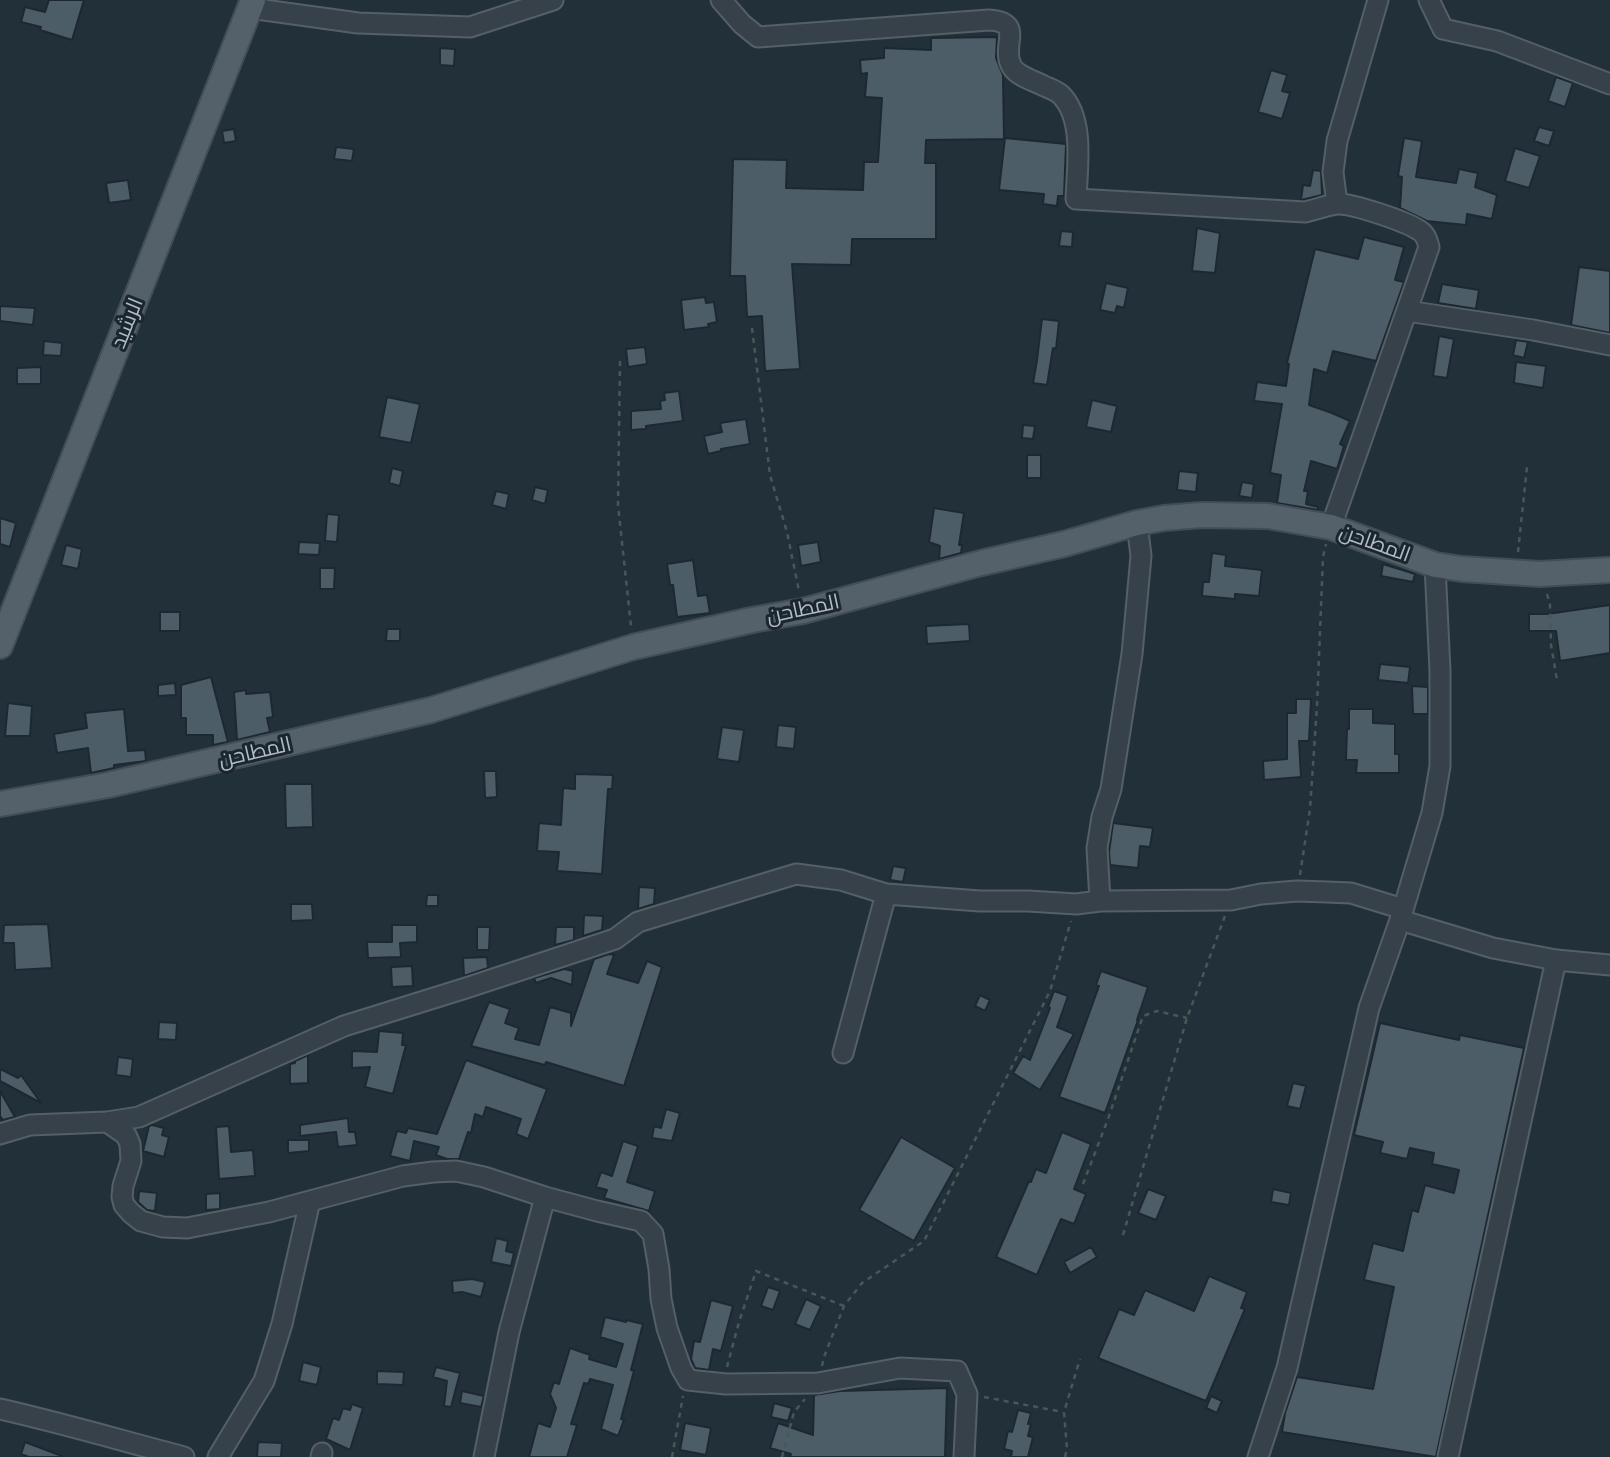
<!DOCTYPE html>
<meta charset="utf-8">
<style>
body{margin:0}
canvas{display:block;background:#223039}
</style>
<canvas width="1610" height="1457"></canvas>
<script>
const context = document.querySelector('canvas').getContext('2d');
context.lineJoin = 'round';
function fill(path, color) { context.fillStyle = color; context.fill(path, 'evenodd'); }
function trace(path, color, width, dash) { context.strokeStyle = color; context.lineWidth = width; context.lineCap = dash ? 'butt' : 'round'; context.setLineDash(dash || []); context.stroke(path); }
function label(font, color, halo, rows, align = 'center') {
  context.font = font + ' Lato,Cairo,sans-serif'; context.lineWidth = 6; context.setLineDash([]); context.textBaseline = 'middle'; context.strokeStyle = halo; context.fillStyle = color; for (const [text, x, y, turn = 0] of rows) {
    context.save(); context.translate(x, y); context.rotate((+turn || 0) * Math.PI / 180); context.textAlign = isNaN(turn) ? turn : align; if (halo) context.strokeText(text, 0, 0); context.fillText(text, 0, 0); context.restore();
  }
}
const building = new Path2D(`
 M49 0H84L72 40 40 30 41 27 21 22 25 7 45 12Z
 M997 37 996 58 1003 75 1004 139 926 140 925 163H936V239H852L851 265 792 264 800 369 765 371 762 316 747 317 745 276H730L733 159 787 160 786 188 863 190 864 162H878L882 98 865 97 867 73 861 74 860 60 884 58V48L931 50V38Z
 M440 48 455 49 454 66 440 65Z
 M1271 70 1287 75 1282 91 1290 93 1282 119 1258 112Z
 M1556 77 1573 83 1565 107 1548 101Z
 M1539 127 1554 131 1549 146 1534 141Z
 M234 129 236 141 224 143 222 131Z
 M1005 138 1066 144 1064 196H1058L1057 206 1043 204 1044 194 999 190Z
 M1404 138 1422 141 1416 177 1456 183 1459 169 1478 173 1475 187 1497 195 1492 219 1467 214 1466 225 1436 222 1427 221 1400 208 1402 177 1398 176Z
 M336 147 354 149 352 161 334 159Z
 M1515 148 1540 156 1529 188 1505 181Z
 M1313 170 1321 171 1322 195 1301 200 1303 185 1310 186Z
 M128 180 131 200 109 203 106 183Z
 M1197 228 1220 233 1215 273 1192 271Z
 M1061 231 1073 232 1072 247 1059 246Z
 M1364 237 1404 247 1395 280 1404 282 1376 361 1333 351 1327 373 1314 369 1309 405 1332 413 1350 421 1340 444 1344 446 1337 469 1311 461 1304 491H1308L1306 504 1318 507V510L1277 503 1281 475 1270 473 1282 404 1254 401 1257 382 1286 386 1289 364 1287 363 1315 249 1358 259Z
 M1579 267 1610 271V333L1571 325Z
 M1106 283 1128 288 1124 308 1117 306 1115 313 1100 310Z
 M1442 284 1479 290 1476 309 1438 303Z
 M705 297 706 303 714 302 717 322 708 324 709 327 684 330 681 300Z
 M0 306 35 308 33 325 0 321Z
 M1042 319 1059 321 1056 349 1053 348 1047 385 1033 383 1037 360Z
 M1439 336 1454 339 1447 378 1433 376Z
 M1516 340 1528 342 1524 358 1513 355Z
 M44 341 62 343 61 356 43 355Z
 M645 347 647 364 628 367 626 349Z
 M1516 362 1546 366 1543 388 1514 383Z
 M41 367V384H17V368Z
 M679 391 683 421 646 426V429L631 430V411L661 409 660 401 665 400 664 393Z
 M387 397 420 404 411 443 379 437Z
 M1092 400 1117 406 1111 432 1086 427Z
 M746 419 750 444 721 449V451L708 454 704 436 722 432 720 423Z
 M1023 425 1035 426 1033 439 1022 438Z
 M1027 455H1041V478H1027Z
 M392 468 403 471 400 486 389 483Z
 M1179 471 1198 473 1196 492 1177 490Z
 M1242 482 1254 484 1252 498 1239 496Z
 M535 487 548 490 545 504 532 500Z
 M496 491 509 494 506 509 492 505Z
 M934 508 964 513 959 545H962L961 553 939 559 940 546 929 542Z
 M327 514 339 515 337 542 325 541Z
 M0 518 16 523 10 547 0 544Z
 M299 542 320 543 319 555 298 554Z
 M818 542 821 562 801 566 798 545Z
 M66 545 82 549 78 569 61 565Z
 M1212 553 1226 555 1225 566 1262 570 1259 596 1235 594V599L1202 596 1203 582H1209Z
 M693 560 698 596 707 595 710 613 677 617 673 585H670L667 564Z
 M1383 564 1415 574 1413 582 1381 576Z
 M320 568H335L334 589H320Z
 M1610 605V653L1560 661 1556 631H1529V614H1547Z
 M160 612H180V631H160Z
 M969 624 970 641 927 644 926 626Z
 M387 629H400V641H386Z
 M1380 664 1410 667 1408 683 1378 680Z
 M211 677 228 742 213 745V735H186V718H181V685Z
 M175 683 176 695 158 696V685Z
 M1412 686 1428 687V714H1413Z
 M246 690V694L270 692 273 717 267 718 270 732 237 740 234 692Z
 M1296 699H1311L1309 741H1299L1301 777 1264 780 1263 761 1287 759V713H1296Z
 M8 703 32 706 30 736H5Z
 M124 709 128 751 145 750 146 761 114 765V768L91 773 88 748 57 753 54 734 87 728 85 713Z
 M1349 709H1373V723L1395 724V754H1399V773H1356L1357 760H1346L1347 729H1349Z
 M778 725 796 727 794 749 776 747Z
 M722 727 744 730 739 762 717 759Z
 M484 771H496L497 797 485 798Z
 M575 774 613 775 612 789H608L602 874 557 871 559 852 537 851 539 823 561 825 563 788 575 789Z
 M285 784H312L313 827 286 828Z
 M1113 823 1153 828 1150 847 1140 846 1138 868 1110 865 1109 852Z
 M893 866 906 868 903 882 890 880Z
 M639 887 655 888 654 904 638 909Z
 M427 895H438V906H426Z
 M291 904H312L313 920 291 921Z
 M584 915 603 916 602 930 583 936Z
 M48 924 52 968 15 970 14 943H3L4 925Z
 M392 925H417V942L400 943 401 957 368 958 367 942H392Z
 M477 927H490L489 950H477Z
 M556 927H574V940L555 945Z
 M609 954 614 955 607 974 638 983 647 961 662 967 624 1086 546 1062 545 1065 471 1046 489 1002 510 1009 505 1023 519 1028 515 1039 539 1045 550 1007 571 1013V1026L594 959Z
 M487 957 488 968 464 976 463 958Z
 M412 966 413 986 392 987 391 967Z
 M564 969 573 971 572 985 551 978 536 983 534 978Z
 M1101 971 1148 987 1137 1020H1138L1105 1113 1059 1097 1099 986 1096 985Z
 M1054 991 1068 996 1057 1027 1074 1034 1040 1090 1013 1073 1023 1056 1030 1060 1050 1008 1048 1007Z
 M980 995 990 1000 985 1011 975 1006Z
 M159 1022 177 1023 176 1040 158 1039Z
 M1380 1023 1459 1040 1460 1035 1524 1048 1436 1457 1282 1432 1285 1413 1297 1377 1373 1389 1394 1287 1364 1280 1373 1243 1403 1251 1412 1210 1418 1212 1425 1185 1454 1193 1459 1170 1432 1164 1434 1153 1410 1148 1407 1159 1380 1153 1383 1142 1354 1135Z
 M379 1031 403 1033 402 1045H406L393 1094 365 1087 370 1067 352 1068V1051L377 1052Z
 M308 1055V1083L290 1084V1064L295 1063V1061Z
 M118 1057 133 1059 131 1077 116 1075Z
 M466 1060 547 1089 528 1139 516 1134 521 1119 486 1107 483 1117 475 1114 471 1133 468 1132 459 1159H447L436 1155 439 1147 414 1141 410 1161 390 1156 397 1131 406 1133 408 1128 437 1134Z
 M0 1069 18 1078 21 1075 41 1103 0 1081Z
 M1293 1083 1306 1086 1300 1109 1287 1106Z
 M0 1091 15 1117 3 1120 0 1116Z
 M666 1109 680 1113 672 1141 652 1138 654 1126 661 1128Z
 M348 1118 349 1132H355L357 1145 338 1147 336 1132 300 1136V1125Z
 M152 1125 164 1128 162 1135 169 1137 164 1157 143 1151 149 1126Z
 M229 1126 231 1152 253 1150 255 1176 219 1179 216 1127Z
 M1062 1132 1091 1144 1074 1189 1086 1194 1074 1224 1061 1219 1037 1275 996 1257 1029 1181 1031 1182 1036 1169 1046 1173Z
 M901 1137 955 1168 914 1241 859 1210Z
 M288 1140H309V1151L288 1153Z
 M623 1141 638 1146 627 1182 655 1191 649 1211 604 1198 607 1190 596 1187 601 1172 612 1176Z
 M1148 1189 1166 1196 1156 1220 1138 1213Z
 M1273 1189 1291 1193 1289 1205 1271 1202Z
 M139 1191 157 1193 155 1211 147 1210 138 1202Z
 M220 1193V1209L206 1210V1194Z
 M496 1238 508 1241 506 1251 514 1253 511 1266 491 1262Z
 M1091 1247 1097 1257 1070 1273 1064 1262Z
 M1209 1276 1247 1292 1241 1308 1245 1309 1206 1401 1098 1358 1119 1309 1134 1315 1145 1290 1194 1311Z
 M472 1279 485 1282 481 1297 462 1292 453 1293 452 1281Z
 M768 1287 780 1291 773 1310 761 1306Z
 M806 1299 821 1306 810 1330 795 1324Z
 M711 1300 733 1306 721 1351 713 1349 709 1370 695 1368 691 1359 694 1341 700 1342Z
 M605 1317 626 1322V1320L643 1324 631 1370 634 1371 621 1419 624 1420 618 1436 601 1429 613 1385 590 1379 588 1384 584 1383 571 1424 577 1425 567 1457H529L538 1423 550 1427 556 1408 550 1394 554 1382 559 1384 570 1348 590 1355 589 1359 616 1367 623 1344 600 1337Z
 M303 1362 321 1367 317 1385 299 1381Z
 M436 1367 460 1373 451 1407 444 1406 447 1381 433 1377Z
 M377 1371 404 1372 403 1385 377 1384Z
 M947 1388 945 1457H790L791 1454 770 1448 778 1423 813 1435 814 1395 840 1391Z
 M462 1391 484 1396 481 1407 460 1403Z
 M1211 1396 1222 1401 1217 1413 1206 1408Z
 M774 1403 792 1408 788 1421 771 1417Z
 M352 1404 363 1408 350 1450 326 1439 333 1418 339 1420 343 1408 350 1410Z
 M1018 1410 1031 1413 1028 1424H1031L1028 1436 1033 1437 1028 1457H1011L1012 1451 1004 1449 1008 1431 1012 1432Z
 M685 1423 711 1428 706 1455 680 1450Z
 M25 1442 62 1456V1457H29L21 1454Z
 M258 1442 282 1443 281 1457H257Z`);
fill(building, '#4d5d68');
trace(building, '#1d2831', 2);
const minor = new Path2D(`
 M721 0 742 24 758 37 989 20C1025 22 1001 45 1011 65 1015 75 1032 80 1042 85 1048 88 1056 90 1061 95 1085 119 1077 168 1076 199L1305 212C1315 210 1327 205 1337 204 1352 203 1404 221 1417 229 1425 233 1427 239 1429 247L1331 527
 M1429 0 1443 29 1497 41 1610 84
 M250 8 358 23 470 27 553 0
 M1337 204 1333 172 1337 141 1378 0
 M1407 311 1533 330 1610 345
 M1100 901 1097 848 1102 817 1111 789 1132 654 1141 556 1137 523
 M1400 920 1493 948 1556 960 1610 965
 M843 1053 886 894
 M107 1122 139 1117 344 1026 466 988 615 939 638 922 796 874 841 880 886 894 980 901H1028L1076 904 1100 901 1231 900 1261 894 1297 891 1327 892 1351 893 1403 909
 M0 1134 30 1125 107 1122 126 1135 130 1144 131 1161 123 1186 122 1197 124 1205 131 1213 141 1221 163 1227 187 1228 269 1212 403 1176 433 1172 456 1171 484 1177 545 1197 597 1211 641 1221 653 1234 659 1269 661 1299 667 1328 681 1368 688 1380 726 1384 818 1383 900 1368 957 1371 967 1394 964 1457
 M0 1409C62 1423 123 1441 184 1457
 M218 1457 264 1381 282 1324 310 1201
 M321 1457 322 1453
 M484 1457 509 1332 545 1197
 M1258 1457 1287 1368 1369 1008 1400 920 1432 813 1440 766V671L1435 565
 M1448 1457 1556 960`);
const major = new Path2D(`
 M0 646 253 0
 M0 804 108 785 431 710 633 647 752 620 803 611 981 563 1064 544 1137 523 1164 518 1202 515 1268 516 1331 527 1435 565 1462 569 1540 574 1610 570`);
trace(minor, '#545f68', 23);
trace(major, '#424d56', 28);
trace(new Path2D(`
 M752 328 770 475 787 532 799 591
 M620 361 618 505 631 626
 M1518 552 1527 467
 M1547 594 1550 605 1551 645 1557 680
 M1300 875 1310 809 1317 706 1323 557 1326 544
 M1083 1184 1108 1119 1143 1016 1157 1011 1187 1018
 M1123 1235 1187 1018 1225 916
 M822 1366 824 1357 844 1306 862 1283 924 1241 1050 991 1071 921
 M727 1367 739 1322 756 1271 844 1306
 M984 1397 1063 1412
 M672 1457 683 1396
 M782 1457 794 1412 805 1399
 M1065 1457 1067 1449 1064 1412 1080 1359`), '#445958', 2.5, [5, 5]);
trace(minor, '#36414a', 19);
trace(major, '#54616a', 24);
label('21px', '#b1bcc6', '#1b262f', [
 ["الرشيد",127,323,-68],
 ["المطاحن",1375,543,20],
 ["المطاحن",803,609,-12],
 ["المطاحن",255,752,-13]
]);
</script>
